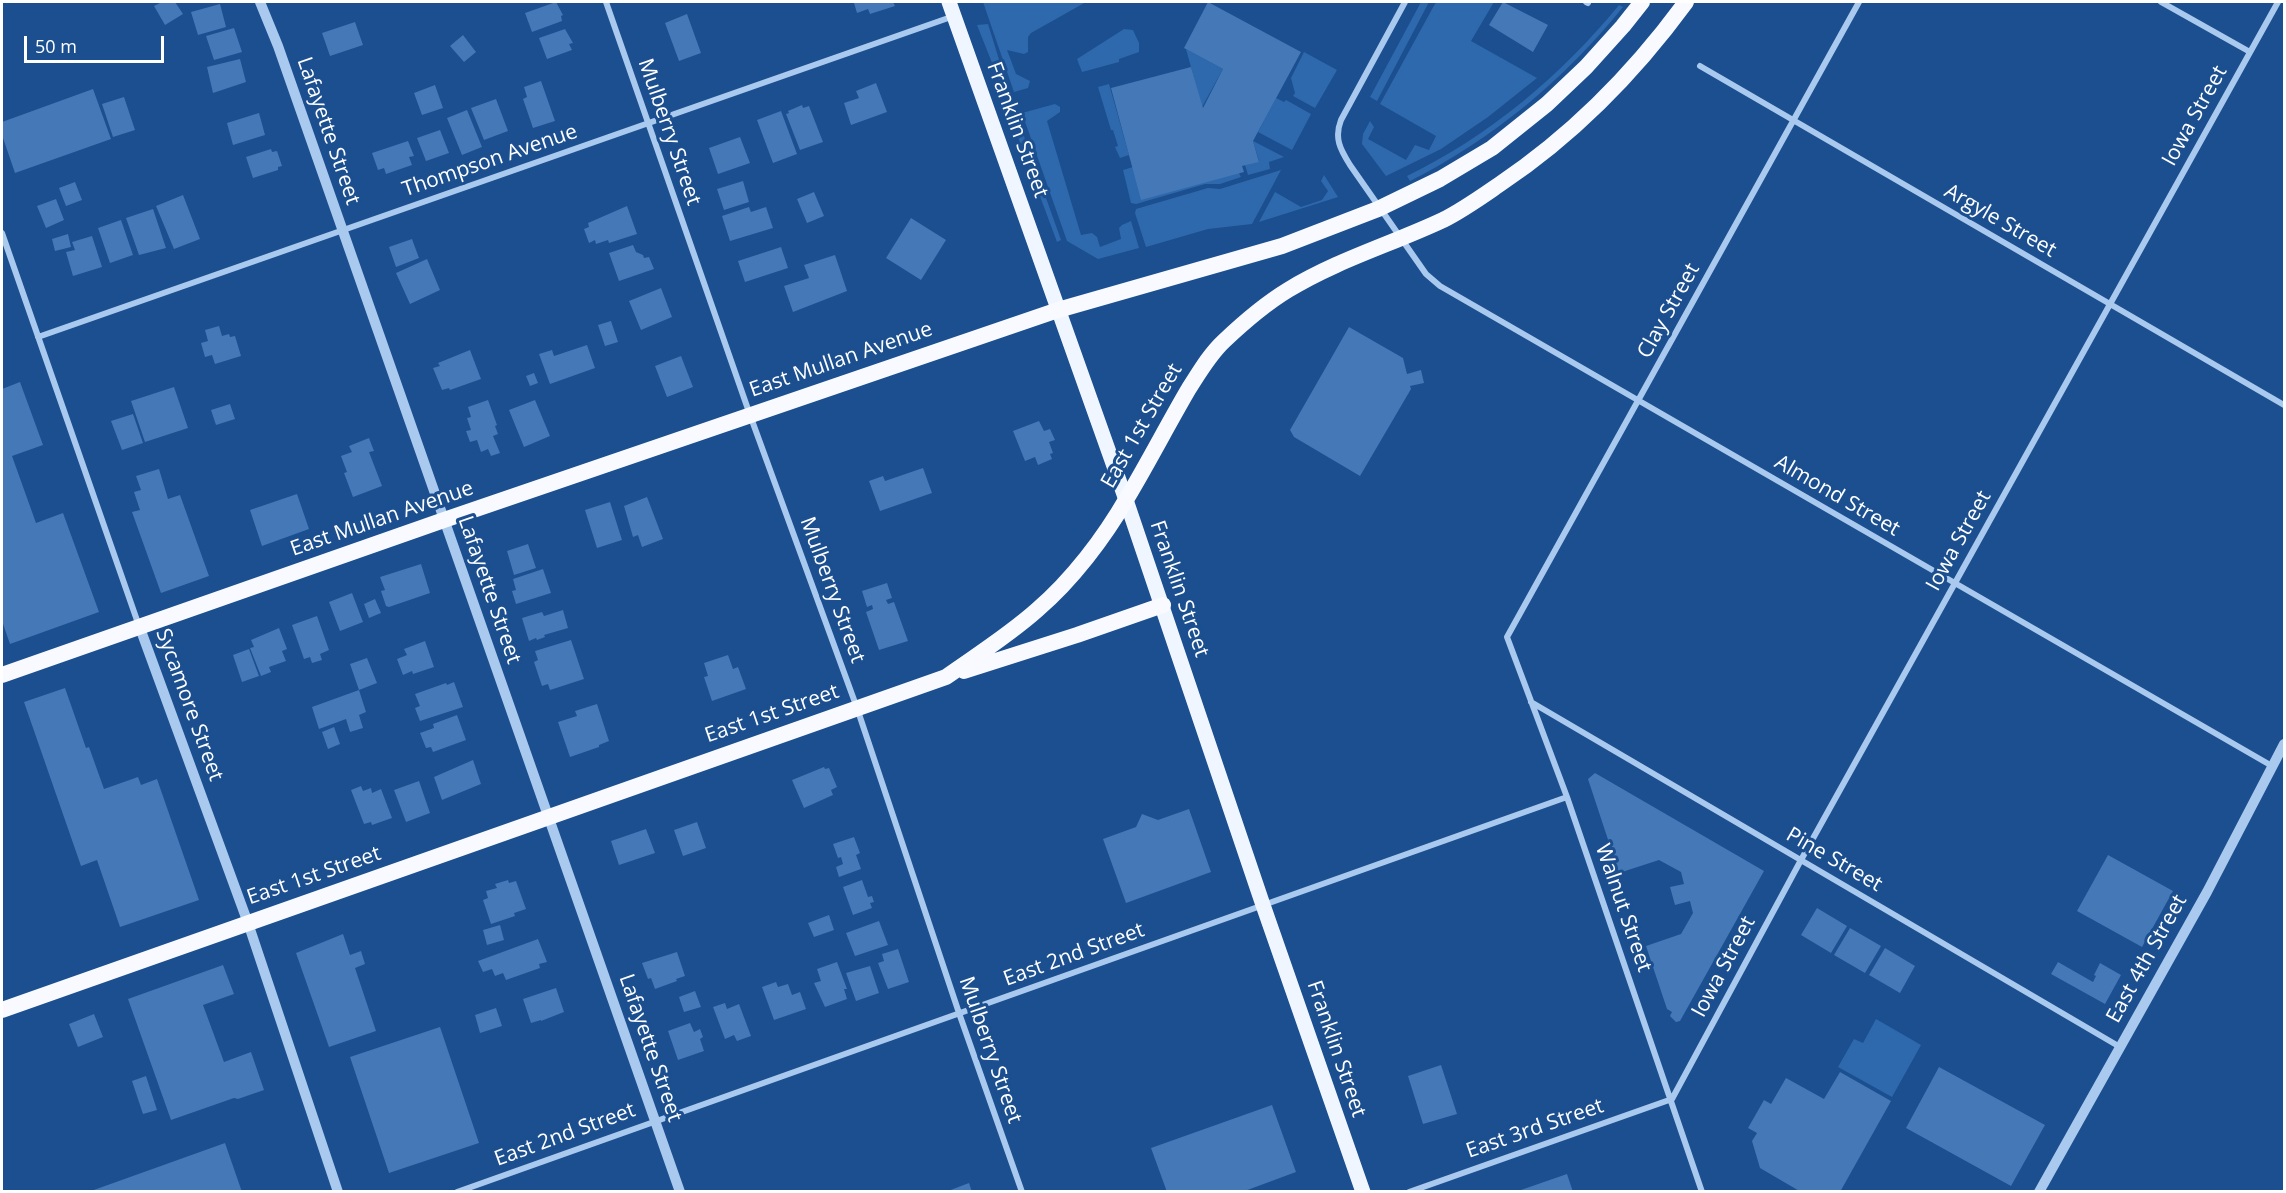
<!DOCTYPE html>
<style>
body{margin:0}
#map{position:relative;width:2286px;height:1193px;overflow:hidden;background:#1b4f8f;font-family:"Open Sans",sans-serif}
canvas{display:block}
.frame{position:absolute;inset:0;border:3px solid #fff;pointer-events:none}
.scale{position:absolute;left:24px;top:36px;width:140px;height:27px;box-sizing:border-box;border:3px solid #fff;border-top:0;padding-left:8px;font-size:18px;line-height:21px;white-space:nowrap;color:#fff;-webkit-text-stroke:4px #1b4f8f;paint-order:stroke}
</style>
<div id="map">
<canvas width="2286" height="1193"></canvas>
<div class="frame"></div>
<div class="scale">50 m</div>
</div>
<script>
const context = document.querySelector('canvas').getContext('2d');
context.lineJoin = 'round';
function fill(path, color) { context.fillStyle = color; context.fill(path, 'evenodd'); }
function trace(path, color, width, dash) { context.strokeStyle = color; context.lineWidth = width; context.lineCap = dash ? 'butt' : 'round'; context.setLineDash(dash || []); context.stroke(path); }
function label(font, color, halo, rows, align = 'center') {
  context.font = font + ' "Open Sans",sans-serif'; context.lineWidth = 6; context.setLineDash([]); context.textBaseline = 'middle'; context.strokeStyle = halo; context.fillStyle = color; for (const [text, x, y, turn = 0] of rows) {
    context.save(); context.translate(x, y); context.rotate((+turn || 0) * Math.PI / 180); context.textAlign = isNaN(turn) ? turn : align; if (halo) context.strokeText(text, 0, 0); context.fillText(text, 0, 0); context.restore();
  }
}
fill(new Path2D(`
 M983 2H1086L1031 33 1028 37V52L1024 54 1007 50 1016 74 1030 81 1028 88 1014 92Z
 M1421 2H1429L1377 101 1370 97Z
 M1436 2H1494L1471 41 1537 78 1488 117 1441 149 1386 176 1362 144 1363 134 1370 121 1374 127 1368 139 1406 160 1415 145 1429 150 1436 136 1380 104Z
 M1619 5 1623 7C1564 80 1493 139 1410 181L1407 176C1489 136 1561 76 1619 5Z
 M988 24 1010 95 1004 93 977 25Z
 M1124 29 1133 30 1139 43V52L1119 59V62L1082 72 1077 59Z
 M1186 49 1223 69 1202 107Z
 M1304 52 1337 70 1315 108 1293 96 1295 93 1291 78Z
 M1109 84 1129 155 1120 158 1115 147 1118 146 1113 130H1111L1098 87Z
 M1276 98 1284 102 1286 100 1311 114 1292 150 1258 132Z
 M1055 104 1060 107V112L1047 121 1081 235 1092 233 1097 237 1100 247 1121 239 1119 228 1122 225 1131 221 1139 248 1098 259 1067 241 1022 113Z
 M1016 114 1061 240 1057 242 1012 121V118Z
 M1253 141 1284 157 1269 162 1270 169 1248 175 1245 165 1259 161Z
 M1133 167 1239 173 1241 177 1220 184H1205L1136 204 1131 203 1123 170Z
 M1281 170 1252 224 1208 229 1146 247 1135 213 1136 209 1208 188 1220 189Z
 M1324 175 1338 197 1259 222 1275 192 1301 207 1322 200 1328 191 1321 181Z
 M1876 1019 1921 1045 1892 1097 1838 1067 1854 1039 1863 1043Z`), '#2e69ad');
fill(new Path2D(`
 M162 2H175L183 14 165 25 154 6Z
 M556 2 563 15 561 16 562 21 532 32 525 13Z
 M860 2H893L895 6 870 14 868 9 857 13 854 3Z
 M1208 2 1301 52 1253 141 1259 162 1242 166 1244 172 1141 200 1111 88 1191 67 1203 108 1223 69 1184 48Z
 M1503 2 1548 25 1533 52 1489 25Z
 M220 4 226 27 198 35 191 12Z
 M687 14 701 53 679 61 665 23Z
 M355 22 363 45 330 56 322 33Z
 M234 28 242 52 214 60 206 36Z
 M565 29 573 43 569 44 572 50 547 59 539 38Z
 M463 35 476 52 464 62 450 46Z
 M240 59 246 82 213 93 207 67Z
 M541 81 555 121 533 128 523 99 527 97 524 87Z
 M876 83 887 112 851 125 844 103 859 98 856 91Z
 M435 85 443 108 422 115 414 93Z
 M93 89 111 139 15 173 2 135V122Z
 M124 97 135 130 113 137 102 104Z
 M496 99 508 131 484 140 471 108Z
 M802 105 803 108 809 106 823 142 800 150 786 114 789 113 788 111Z
 M467 110 482 147 462 155 447 118Z
 M781 111 797 154 773 163 757 120Z
 M259 113 265 135 233 145 227 123Z
 M440 130 449 153 426 161 417 138Z
 M740 137 750 163 718 174 709 148Z
 M408 141 414 156 409 157 412 165 386 174 384 168 378 170 372 153Z
 M271 149 272 152 277 151 282 166 278 167V170L253 178 246 157Z
 M743 181 749 202 724 210 717 189Z
 M75 182 82 200 66 206 59 188Z
 M814 192 824 216 807 223 797 199Z
 M183 195 200 239 174 249 156 206Z
 M56 199 64 220 46 228 37 206Z
 M627 206 637 234 609 243 608 240 596 244 595 240 589 243 584 229 589 227 588 223Z
 M749 207 751 212 766 207 773 228 730 241 722 216Z
 M153 209 166 248 139 255 126 218Z
 M911 218 946 240 921 280 886 258Z
 M121 220 133 255 110 263 98 228Z
 M68 234 71 247 55 251 52 239Z
 M92 236 102 267 73 276 66 252 75 250 72 242Z
 M412 239 419 258 396 267 389 247Z
 M633 245 636 252 643 255 644 258 649 257 654 269 619 281 609 253Z
 M781 247 788 268 745 282 738 261Z
 M835 255 847 291 793 312 784 286 809 278 804 265Z
 M427 259 440 290 410 304 396 273Z
 M661 288 672 317 641 330 629 301Z
 M611 321 618 342 605 346 598 325Z
 M219 326 222 336 229 334 230 337 235 336 241 356 215 364 212 355 205 357 201 343 208 341 205 330Z
 M1349 327 1403 358 1407 374 1421 370 1424 383 1410 386 1411 389 1360 476 1294 437 1290 430Z
 M587 345 595 368 550 384 539 354 552 350 554 356Z
 M470 350 481 379 450 390 449 388 442 390 433 368 440 366 438 363Z
 M681 356 693 387 667 397 655 366Z
 M534 373 538 383 530 386 526 376Z
 M20 382 43 445 12 456 36 523 63 513 99 612 10 644 2 621V389Z
 M174 387 188 428 145 442 131 401Z
 M488 400 497 425 495 426 498 434 493 436 500 453 491 456 488 449 481 452 477 440 470 442 466 431 471 430 467 418 471 417 468 407Z
 M535 400 550 436 524 447 509 410Z
 M230 404 235 419 216 425 211 410Z
 M133 414 143 443 122 450 111 421Z
 M1039 421 1044 431 1050 429 1055 440 1049 442 1053 453 1050 454 1052 459 1038 465 1035 457 1025 461 1013 431Z
 M369 438 374 451 369 452 382 486 353 497 344 473 347 472 341 456 352 452 349 446Z
 M923 468 932 493 880 511 869 481 883 476 885 481Z
 M159 469 168 499 180 495 209 576 161 593 132 512 140 510 134 492 141 490 136 476Z
 M297 494 309 529 262 546 250 510Z
 M647 497 663 539 642 547 638 535 633 537 624 506Z
 M610 502 622 540 597 548 585 510Z
 M528 544 536 568 514 575 507 551Z
 M421 564 430 593 389 607 386 606 381 591 385 590 380 577Z
 M543 569 551 593 516 604 512 591 516 590 513 579Z
 M887 583 892 598 886 600 888 604 894 602 908 641 879 650 866 612 873 609 872 605 867 607 862 591Z
 M352 593 363 622 340 631 329 602Z
 M375 599 381 613 369 618 364 604Z
 M563 610 568 628 544 635 545 637 537 640 536 638 529 641 522 618 542 612 544 616Z
 M317 616 329 650 320 654 322 660 312 663 310 657 304 659 292 625Z
 M279 628 287 649 282 651 286 661 269 667 271 672 261 676 250 648 254 647 251 640Z
 M571 640 584 679 550 690 548 684 542 686 534 662 538 660 535 651Z
 M425 641 434 667 413 674 412 671 403 675 397 659 407 655 404 649Z
 M249 649 259 676 242 682 233 655Z
 M728 655 733 669 738 667 746 689 712 701 704 677 708 676 704 663Z
 M367 658 377 683 359 690 350 664Z
 M454 682 463 707 420 721 415 708 420 706 415 694 446 683 447 685Z
 M65 688 86 748 89 747 104 789 138 777 141 785 157 779 199 900 120 927 97 860 81 866 24 702Z
 M359 690 366 712 359 715 363 728 350 732 346 719 319 729 312 707Z
 M597 704 609 741 599 745V747L570 757 558 722 577 716 575 711Z
 M457 715 466 740 433 752 431 747 426 748 420 733 434 728 433 724Z
 M334 727 340 744 328 749 322 732Z
 M473 760 481 784 442 800 434 777Z
 M824 767 825 769 829 768 837 787 831 790 833 795 804 808 792 780Z
 M1595 773 1764 871 1680 1021 1676 1022 1670 1016 1672 1012 1667 1009 1646 946 1681 934 1693 913 1690 901 1675 905 1670 887 1684 884 1681 872 1659 860 1619 873 1588 779Z
 M419 781 430 813 406 822 394 790Z
 M361 786 363 791 371 788 372 793 381 789 392 818 372 825 371 822 364 824 351 790Z
 M1189 809 1211 872 1126 903 1103 839 1136 827 1142 814 1158 820Z
 M697 822 706 848 683 856 674 830Z
 M646 829 655 853 619 865 611 841Z
 M854 837 860 853 856 855 861 869 839 877 836 867 843 864 841 857 838 858 833 844Z
 M2108 855 2173 891 2142 947 2077 911Z
 M508 880 509 883 516 881 526 909 514 913 515 916 491 924 483 900 488 898 486 891 497 888 495 884Z
 M862 880 868 897 872 896 874 902 870 903 872 908 853 915 843 887Z
 M1817 908 1847 926 1831 953 1801 935Z
 M829 915 834 930 814 937 808 923Z
 M879 921 888 945 855 956 846 933Z
 M500 925 504 940 487 945 483 930Z
 M1850 928 1881 946 1865 973 1834 955Z
 M343 934 350 955 361 951 365 964 355 968 376 1031 329 1047 296 953Z
 M538 939 547 962 539 964 540 968 506 980 503 973 495 976 492 969 483 972 478 961Z
 M1885 948 1915 966 1900 993 1869 975Z
 M898 949 909 982 888 989 878 963 884 961 882 954Z
 M677 952 685 976 676 979 677 981 655 989 651 978 648 979 642 963Z
 M837 962 847 989H844L847 999 825 1007 814 983 821 981 817 969Z
 M2058 962 2093 982 2096 976 2094 975 2100 963 2121 975 2105 1004 2051 974Z
 M223 965 234 994 203 1005 224 1062 251 1052 264 1090 238 1099 234 1098 171 1120 128 999Z
 M870 966 879 993 856 1001 846 973Z
 M776 982 778 987 788 984 792 995 800 992 806 1009 774 1020 762 987Z
 M556 988 564 1012 541 1021V1020L531 1023 523 999Z
 M695 991 701 1007 684 1012 679 997Z
 M725 1003 727 1009 739 1004 751 1036 737 1041 734 1035 725 1039 713 1007Z
 M496 1008 502 1026 480 1033 475 1015Z
 M94 1014 103 1037 78 1047 69 1024Z
 M690 1023 694 1032 700 1029 703 1037 700 1039 704 1051 678 1060 668 1031Z
 M440 1027 479 1143 389 1173 350 1057Z
 M1441 1065 1457 1114 1423 1124 1408 1076Z
 M1939 1067 2045 1125 2011 1186 1906 1128Z
 M1840 1072 1891 1101 1840 1192H1801L1760 1168 1752 1141 1757 1133 1748 1128 1764 1100 1771 1104 1786 1078 1824 1099Z
 M146 1076 157 1110 143 1114 132 1081Z
 M1272 1105 1296 1172 1242 1192H1167L1151 1148Z
 M225 1143 242 1192H91V1191Z
 M1567 1174 1573 1192H1518V1191Z
 M969 1183 972 1192H948V1191Z`), '#4478b7');
trace(new Path2D(`
 M606 2 750 415 857 708 959 1013 1022 1192
 M1405 2 1341 120C1334 138 1340 149 1350 165L1426 274 1440 286 1499 320 2272 766
 M1586 2 1588 3
 M2161 2 2250 52
 M1700 66 2284 405
 M2 233 139 626
 M38 337 954 16
 M1531 702 2120 1047
 M457 1192 1567 797
 M1409 1192 1672 1099 1801 860 2278 2
 M1702 1192 1567 797 1507 637 1859 2`), '#a9c9ee', 6);
trace(new Path2D(`
 M260 2 278 46 680 1192
 M140 628 248 923 338 1192
 M2039 1192 2207 892 2284 744`), '#a9c9ee', 10);
trace(new Path2D(`
 M949 2 1126 500 1263 905 1363 1192`), '#f0f6ff', 15);
trace(new Path2D(`
 M964 671 1077 635 1163 605
 M2 675 444 520 1058 310 1282 246 1378 209 1440 179 1492 148 1547 104 1586 67 1623 26 1642 2
 M2 1010 946 677C977 655 1009 635 1037 610 1072 580 1104 538 1127 498 1148 463 1167 426 1188 390 1199 373 1209 355 1224 341 1244 322 1265 304 1288 290 1337 260 1392 244 1443 220 1463 210 1481 197 1500 184 1573 135 1634 73 1686 2`), '#f8faff', 16);
label('21px', '#fff', '#1b4f8f', [
 ["Iowa Street",2195,116,-61],
 ["Franklin Street",1017,130,70],
 ["Lafayette Street",328,131,71],
 ["Mulberry Street",669,132,71],
 ["Thompson Avenue",490,161,-19],
 ["Argyle Street",2000,221,30],
 ["Clay Street",1669,311,-61],
 ["East Mullan Avenue",841,360,-19],
 ["East 1st Street",1142,426,-60],
 ["Almond Street",1837,496,30],
 ["East Mullan Avenue",382,519,-19],
 ["Iowa Street",1959,541,-61],
 ["Franklin Street",1179,589,71],
 ["Lafayette Street",489,590,71],
 ["Mulberry Street",832,590,70],
 ["Sycamore Street",189,705,70],
 ["East 1st Street",772,714,-19],
 ["Pine Street",1834,860,30],
 ["East 1st Street",314,876,-19],
 ["Walnut Street",1623,908,71],
 ["East 2nd Street",1074,955,-20],
 ["East 4th Street",2147,959,-61],
 ["Iowa Street",1724,967,-62],
 ["Lafayette Street",650,1048,71],
 ["Franklin Street",1336,1049,71],
 ["Mulberry Street",990,1050,71],
 ["East 3rd Street",1535,1129,-19],
 ["East 2nd Street",565,1135,-20]
]);
</script>
